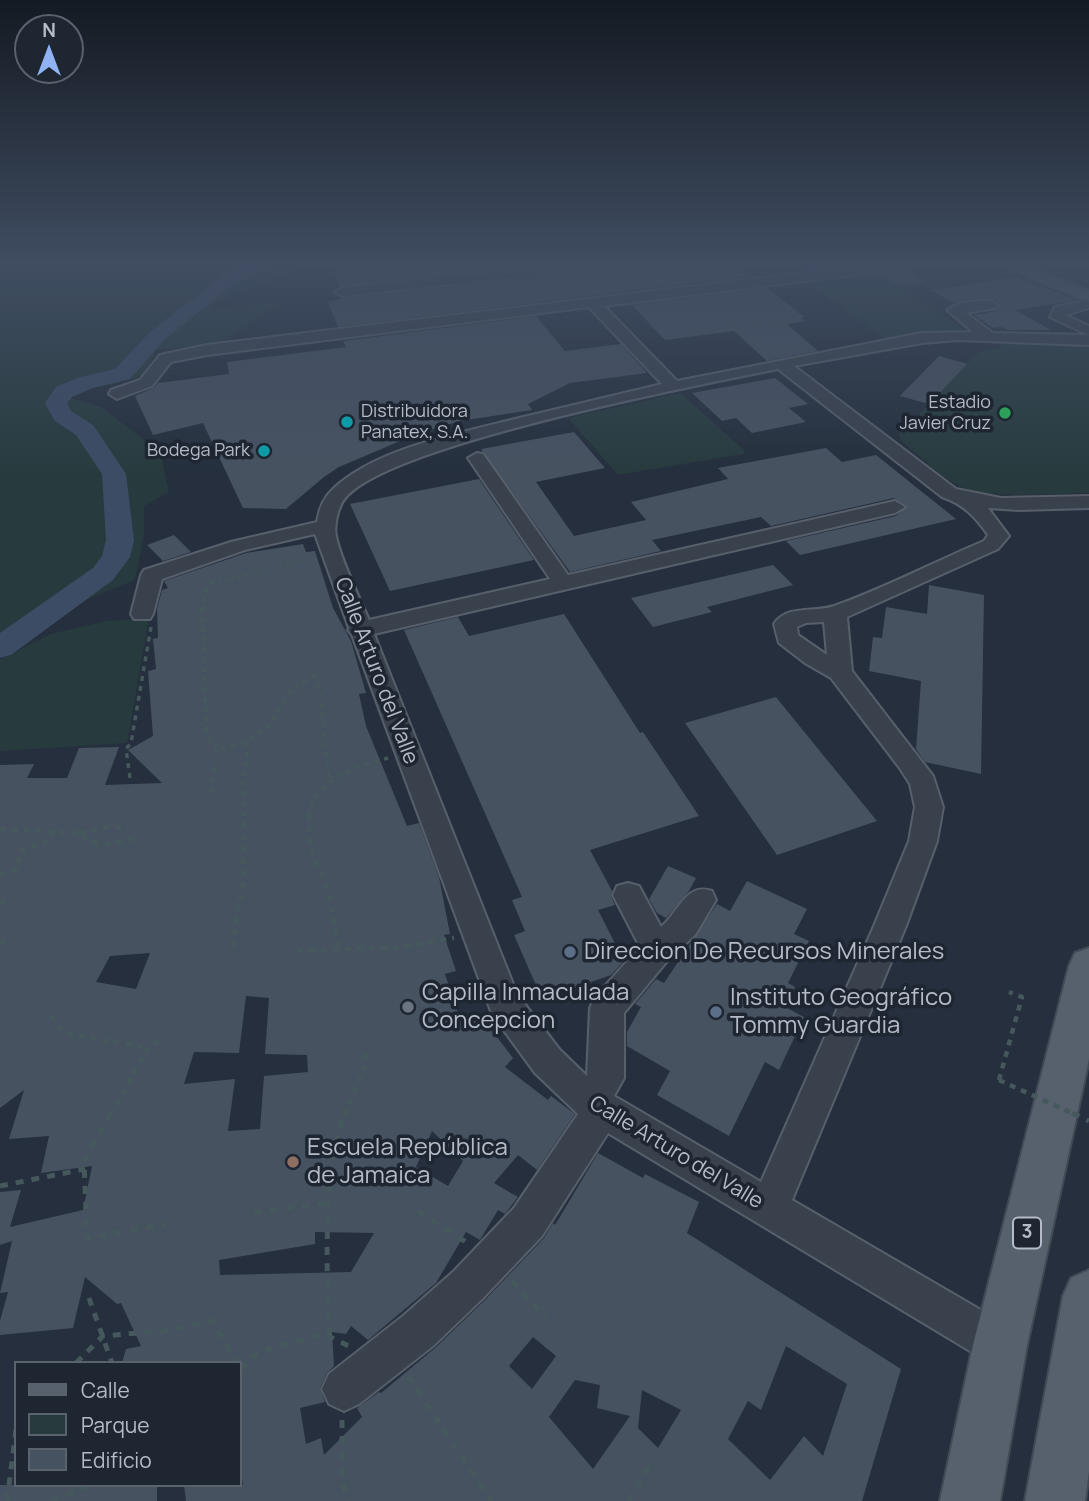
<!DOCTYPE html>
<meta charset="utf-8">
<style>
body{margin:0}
#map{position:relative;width:1089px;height:1501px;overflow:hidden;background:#252f3d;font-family:Manrope,sans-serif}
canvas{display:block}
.legend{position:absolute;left:14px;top:1361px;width:228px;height:126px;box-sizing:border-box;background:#1e2632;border:2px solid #5a626e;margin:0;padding:9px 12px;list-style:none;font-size:21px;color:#b5bcc8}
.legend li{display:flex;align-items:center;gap:14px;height:35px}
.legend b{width:35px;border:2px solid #5a626e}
.north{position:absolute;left:14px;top:14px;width:70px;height:70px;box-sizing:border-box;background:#1e2632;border:2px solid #5a626e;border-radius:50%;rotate:0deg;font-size:19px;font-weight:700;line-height:28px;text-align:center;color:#b5bcc8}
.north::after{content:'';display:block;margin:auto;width:24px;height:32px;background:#8fb3f3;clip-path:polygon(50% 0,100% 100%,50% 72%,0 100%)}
</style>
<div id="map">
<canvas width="1089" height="1501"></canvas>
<ul class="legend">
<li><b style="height:9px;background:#57606d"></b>Calle</li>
<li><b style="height:19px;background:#273b3e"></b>Parque</li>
<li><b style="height:19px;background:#475261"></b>Edificio</li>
</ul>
<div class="north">N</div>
</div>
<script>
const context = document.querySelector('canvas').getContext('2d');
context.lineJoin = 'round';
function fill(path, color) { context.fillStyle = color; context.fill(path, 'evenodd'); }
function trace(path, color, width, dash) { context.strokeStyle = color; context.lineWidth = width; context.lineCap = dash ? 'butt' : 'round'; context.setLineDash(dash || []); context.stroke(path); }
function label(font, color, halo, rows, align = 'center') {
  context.font = font + ' Manrope,sans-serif'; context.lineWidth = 7; context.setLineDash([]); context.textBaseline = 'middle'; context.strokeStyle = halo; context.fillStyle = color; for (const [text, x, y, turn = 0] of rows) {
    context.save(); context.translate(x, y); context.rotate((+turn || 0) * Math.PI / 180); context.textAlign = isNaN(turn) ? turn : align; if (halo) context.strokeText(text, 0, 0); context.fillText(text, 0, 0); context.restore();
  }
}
fill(new Path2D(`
 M11 264H347L288 272 274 280 217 301 210 309 283 302 215 345 156 350 144 375C114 386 82 389 51 396L67 397 101 407 160 452 169 492 144 506V535L135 580 78 603 0 655V271Z
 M879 274 968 332 886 339 806 282Z
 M999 343 1089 346V493C1052 493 993 500 962 487 940 478 920 456 902 442 898 434 898 429 904 422L910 423 929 404 900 396 939 356 967 363 981 351 1000 348Z
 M680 393 745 451 743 454 618 475 568 418Z
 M149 618 127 743 0 751V660L50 634 106 621Z`), '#273b3e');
fill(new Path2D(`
 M250 264H274L234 284 164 340 130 379 93 388 72 397 67 403 71 411 93 425 126 474 134 540 130 557 113 580 11 655 0 658V633L93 568 102 556 106 540 102 474 76 435 54 420 45 403 56 387 77 378 115 369 150 332 222 276Z`), '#3c4c65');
fill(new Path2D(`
 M372 264H397L407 272 434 264H512L514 267 339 287 333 269Z
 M623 264H736L752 276 338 327 328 302 343 298 606 271 614 265Z
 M910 271 925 282 898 285 880 274Z
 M1017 277 1077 300 1015 310 1051 330H1008L1001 327 993 328 973 315 996 311 1001 304 995 300 972 299 954 303 931 290Z
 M767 288 804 317 801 318 806 321 787 324 818 351 767 361 734 331 665 340 632 305Z
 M536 316 565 351 621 344 647 373 570 383 528 404 532 410 460 421 419 433 339 467 324 477 286 509 243 508 203 423 153 435 135 396 153 388 158 383 229 374 227 362 346 347 343 341Z
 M939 356 967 364 929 404 900 396Z
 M775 378 808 404 789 408 806 422 752 433 736 418 722 421 692 393Z
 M574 432 605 468 536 482 574 536 646 520 631 502 728 479 718 468 826 448 842 462 876 455 956 519 800 555 786 541 896 516 907 506 894 498 771 526 761 517 652 540 661 551 570 572 481 449Z
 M479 479 534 560 390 591 350 504Z
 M174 535 191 552 163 561 147 545Z
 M303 544 306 552 315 551 333 608 351 641 366 693 359 694 366 726 407 826 419 823 439 877 450 934 444 935 456 971 445 974 462 1025 483 1019 513 1058 505 1067 548 1100 551 1096 575 1114 537 1170 518 1155 494 1183 518 1197 505 1214 498 1210 480 1240 466 1232 436 1283 368 1340 351 1326 346 1334 332 1332 334 1366 327 1373 320 1388 325 1402 300 1408 306 1444 321 1438 324 1455 362 1417 357 1408 379 1392 381 1393 435 1348 484 1301 544 1238 553 1223 555 1225 598 1153 643 1178 645 1174 699 1202 687 1233 901 1369 862 1501H186L184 1485H243L240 1466V1363H122L126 1349 141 1346 121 1303 117 1304 85 1277 73 1328 0 1335V1321L8 1292 0 1293 12 1241 0 1245V1192L21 1190 10 1227 83 1210 92 1166 41 1173 49 1136 9 1139 24 1090 0 1108V765L34 764 27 778H67L79 748 119 747 105 785 162 783 128 750 153 736 148 671 156 669 153 639 158 638 157 609 162 590 168 588 164 581 246 553ZM150 953 136 989 96 982 110 956ZM246 996 269 998 265 1054 307 1055 308 1072 264 1076 260 1129 228 1131 235 1079 184 1084 194 1052 239 1053ZM432 1131 463 1161 448 1186 416 1167ZM315 1232 374 1233 351 1272 220 1275 219 1260 315 1244ZM533 1337 556 1356 532 1389 509 1366ZM786 1346 847 1384 823 1456 804 1436 770 1480 728 1439 748 1401 761 1410ZM575 1380 600 1385 597 1408 630 1416 593 1469 549 1417ZM642 1390 681 1410 658 1448 638 1428Z
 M773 565 793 585 707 607 712 612 653 627 631 598Z
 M929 585 984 595 981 774 925 762 916 749 921 681 869 671 873 637 882 638 886 607 927 614Z
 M564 614 640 733 643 732 699 816 590 850 612 891 611 896 615 905 598 910 624 961 611 975 542 999 514 935 525 931 512 900 522 897 404 630 458 617 469 636Z
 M776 697 797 723 877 821 777 855 685 723Z
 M668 866 696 878 689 891 666 918 657 913 649 899Z
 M747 881 807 909 794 934 809 941 788 983 795 987 785 1007 804 1017 779 1070 765 1062 729 1136 657 1095 670 1071 627 1046V1032L641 1007 635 1004 656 979 664 983 717 904 730 911Z
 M0 1485H157V1501H0Z`), '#475261');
const minor = new Path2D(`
 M400 264H424L406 269Z
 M567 264H612L606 268 342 296 335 292 342 288Z
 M876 264H916L910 268 604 306 677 381 922 333 973 332 947 310C956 302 989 297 998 305L996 308 966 313 993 333 1089 335V345L957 340 922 343 794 366 956 489 1001 498 1089 496V508L1018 510 988 508 1009 536 998 549 847 617 852 671 933 776 943 807 937 841 906 926 792 1200 1015 1330 1021 1345 1015 1360 1000 1366 985 1360 608 1133 542 1236 482 1299 433 1346 359 1404 344 1411 329 1404 322 1389 329 1374 403 1316 454 1271 514 1208 578 1114 535 1073 492 1014 352 635 348 630 349 628 315 534 245 550 162 579 153 614 150 619H134L131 614 141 575 144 570 231 542 317 522C319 509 323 498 333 489 375 449 456 434 511 420 561 408 612 396 662 384L589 307 207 355 171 362 152 386 117 399 109 394 111 390 140 380 160 355 207 345ZM778 369 942 497C963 504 976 517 988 535L984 541C934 562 885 588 834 606 815 613 787 604 774 624L779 643 805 663 831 678 899 767 910 784 915 807 909 841 874 926 761 1182 614 1096 624 1078V1013L668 960 695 935 716 900 712 891C686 882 679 912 661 927L639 886 628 883 617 886 613 895 640 947 595 997 590 1008 587 1076 560 1050 517 994 374 634 895 513 905 507 895 501 568 575 483 454 477 453 468 458 550 579 369 620C359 596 341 561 336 536 334 527 337 513 341 505 364 448 709 383 778 369ZM824 622 827 655 798 635 797 627 806 623Z
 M1089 300V308L1065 315 1089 326V335L1050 317 1055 307Z`);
const major = new Path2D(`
 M1000 264H1023L1089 291V302L1002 267Z
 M1089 948V1059L1027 1345 1000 1501H940L973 1345 1069 966 1075 953Z
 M1089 1270V1471L1085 1501H1025L1063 1296 1071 1278Z`);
trace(minor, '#575f6b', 4);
trace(major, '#424a56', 4);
trace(new Path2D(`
 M709 306 764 353
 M668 338 803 320`), '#45585b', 2, [2.5, 2.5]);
trace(new Path2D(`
 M211 584 314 558`), '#45585b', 2.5, [3.5, 3.5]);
trace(new Path2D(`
 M215 582 211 583 205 593 202 610 207 736 217 750 246 741
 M130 778 126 749 131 743 151 627
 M211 792 217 750
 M244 816 242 777 247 760 246 741 265 730 294 687 314 676 320 692 329 781
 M309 816C314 778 357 767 388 758`), '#45585b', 3.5, [5, 5]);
trace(new Path2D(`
 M309 814 310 846 329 894 339 950
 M0 829 80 833 91 842 105 844 133 839
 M80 833 106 827H128
 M0 874 17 870 20 852 49 840 55 830
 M0 902 10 900
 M0 942H11
 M232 947 243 882 244 814
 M297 950 396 948 454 938
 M51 1016 64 1033 148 1048
 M999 1080 1022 997 1009 992
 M110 1115 148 1048 159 1041
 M344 1115 363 1072 366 1053`), '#45585b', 4.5, [6, 6]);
trace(new Path2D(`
 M111 1113 84 1161 87 1238 165 1224
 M0 1186 85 1169
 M418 1211 469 1244
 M254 1212 331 1203
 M512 1281 546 1318
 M89 1298 112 1363
 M329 1335C327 1275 322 1168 345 1113
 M76 1363 103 1336 163 1331 213 1321 236 1363
 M240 1369 258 1352 324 1334 351 1347
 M408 1376 491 1501
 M342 1420V1480L348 1501
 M7 1501 16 1429
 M51 1501 93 1485
 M629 1501 649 1467`), '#45585b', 5, [8, 8]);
fill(minor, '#39414d');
fill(major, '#57606d');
trace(new Path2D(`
 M999 1080 1076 1115`), '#45585b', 4.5, [6, 6]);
trace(new Path2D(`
 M1072 1113 1089 1121`), '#45585b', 5, [8, 8]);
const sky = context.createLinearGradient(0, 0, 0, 474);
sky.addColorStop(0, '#141a22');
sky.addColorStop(0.56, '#404d62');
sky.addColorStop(1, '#404d6200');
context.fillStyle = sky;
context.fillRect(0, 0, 1089, 474);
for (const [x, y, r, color] of [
 [1005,413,7,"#2e9e5b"],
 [347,422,7,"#0f9aa8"],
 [264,451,7,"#0f9aa8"],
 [570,952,7,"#5c6f8a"],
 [408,1007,7,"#6b7280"],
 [716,1012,7,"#5c6f8a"],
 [293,1162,7,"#8d6e63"]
]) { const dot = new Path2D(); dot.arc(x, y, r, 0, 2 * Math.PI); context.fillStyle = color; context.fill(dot); trace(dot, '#1e2632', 2.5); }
label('18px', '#b5bcc8', '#1e2632', [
 ["Estadio",991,403],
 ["Javier Cruz",991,424],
 ["Distribuidora",361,412,"left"],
 ["Panatex, S.A.",361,433,"left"],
 ["Bodega Park",250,451]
], 'right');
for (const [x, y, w] of [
 [1027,1233,28]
]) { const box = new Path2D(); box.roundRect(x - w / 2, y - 15.5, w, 31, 5); context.fillStyle = '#1e2632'; context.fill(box); trace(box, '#b5bcc8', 2); }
label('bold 19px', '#b5bcc8', null, [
 ["3",1027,1233]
]);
label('21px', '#b5bcc8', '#1e2632', [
 ["Calle Arturo del Valle",376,671,69],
 ["Calle Arturo del Valle",676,1153,31]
]);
label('24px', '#b5bcc8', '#1e2632', [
 ["Direccion De Recursos Minerales",584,952],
 ["Capilla Inmaculada",422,993],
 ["Concepcion",422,1021],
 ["Instituto Geográfico",730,998],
 ["Tommy Guardia",730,1026],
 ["Escuela República",307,1148],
 ["de Jamaica",307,1176]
], 'left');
</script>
